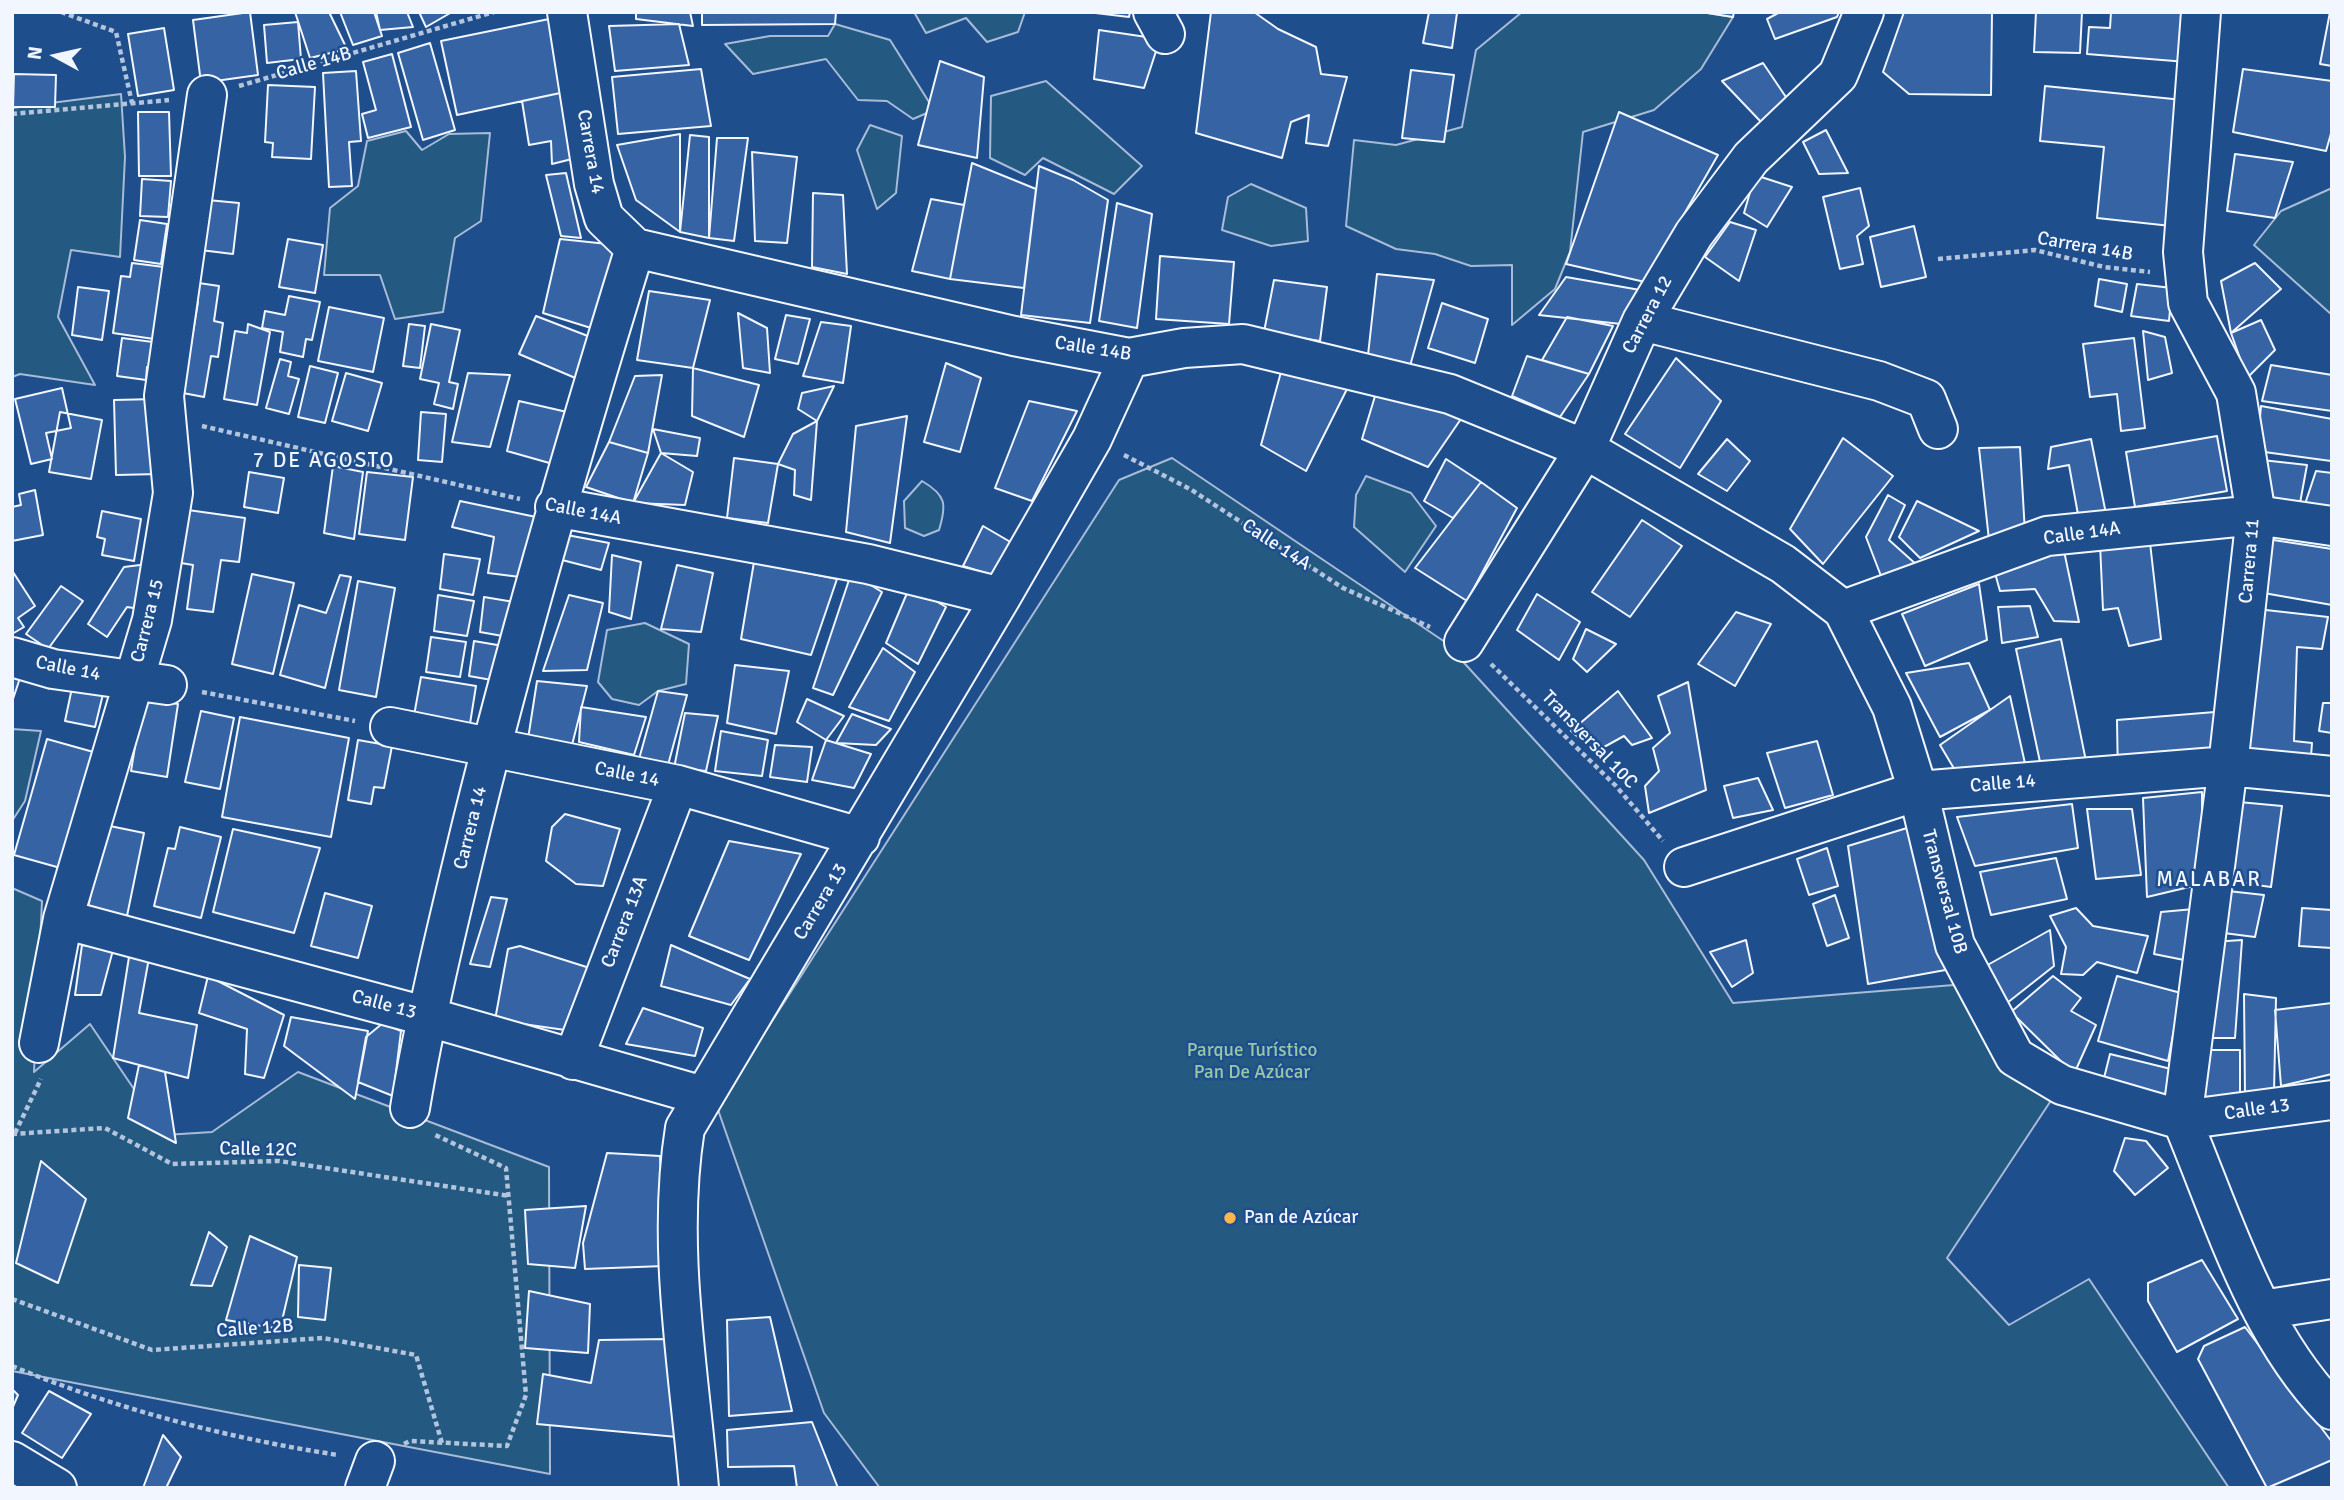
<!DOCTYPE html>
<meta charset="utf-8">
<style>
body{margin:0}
#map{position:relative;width:2344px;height:1500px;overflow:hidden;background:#1f4e8c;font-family:Signika,sans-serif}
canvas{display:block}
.frame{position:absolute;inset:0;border:14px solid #f2f6ff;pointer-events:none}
.north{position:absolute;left:21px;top:21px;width:70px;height:70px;-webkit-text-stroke:5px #1f4e8c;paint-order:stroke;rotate:278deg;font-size:19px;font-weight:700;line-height:28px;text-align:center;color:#f2f6ff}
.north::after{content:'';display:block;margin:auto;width:24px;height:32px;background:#f2f6ff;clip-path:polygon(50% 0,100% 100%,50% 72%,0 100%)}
</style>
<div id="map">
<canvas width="2344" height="1500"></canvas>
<div class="frame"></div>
<div class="north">N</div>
</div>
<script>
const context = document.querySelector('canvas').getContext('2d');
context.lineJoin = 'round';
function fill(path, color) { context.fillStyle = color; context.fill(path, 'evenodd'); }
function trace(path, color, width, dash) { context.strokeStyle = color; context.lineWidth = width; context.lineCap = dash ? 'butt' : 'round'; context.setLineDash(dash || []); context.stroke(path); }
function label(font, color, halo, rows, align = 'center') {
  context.font = font + ' Signika,sans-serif'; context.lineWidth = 5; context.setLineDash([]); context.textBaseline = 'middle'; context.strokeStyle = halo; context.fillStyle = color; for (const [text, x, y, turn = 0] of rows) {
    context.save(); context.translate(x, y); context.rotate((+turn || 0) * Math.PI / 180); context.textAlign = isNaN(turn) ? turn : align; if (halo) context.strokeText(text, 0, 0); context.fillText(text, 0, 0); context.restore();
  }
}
const green = new Path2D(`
 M914 12H1025L1018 32 987 42 966 18 926 33Z
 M1522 12H1701L1733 17 1701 69 1654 110 1583 132 1570 252 1555 289 1512 325V265L1471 266 1435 254 1396 249 1346 226 1354 140 1396 145 1462 127 1476 50Z
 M835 24 890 40 934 110 913 119 887 101 858 100 826 59 753 74 725 44 770 36H828Z
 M1046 81 1142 166 1114 194 1043 158 1025 175 990 158 991 96Z
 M121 94 125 157 120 257 71 250 58 317 95 385 20 374 12 377V108Z
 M870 125 902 136 896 193 877 209 857 150Z
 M406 131 422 150 449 134 490 133 481 221 455 238 443 312 395 319 380 275H324L330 208 358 186 367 141Z
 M1251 184 1306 208 1308 241 1271 246 1222 230 1228 197Z
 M2332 188V315L2254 245 2281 211Z
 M1172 458 1445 642 1644 860 1733 1003 1966 984 2054 1096 1947 1258 2009 1325 2089 1279 2229 1488H880L824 1413 717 1107 1119 480Z
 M1366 476 1411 493 1436 526 1405 572 1354 527 1356 495Z
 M922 481C946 495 947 504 939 530L924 536 905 528 904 501Z
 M645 623 689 644 686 684 658 691 639 705 612 699 598 682 607 630Z
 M12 729 41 731 25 801 12 821Z
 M12 888 42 901 34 1072 90 1024 165 1135 212 1132 298 1072 549 1167 550 1474 12 1371Z`);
fill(green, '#245a82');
trace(green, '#a8bbd7', 2);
const building = new Path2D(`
 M250 12 258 75 201 83 193 20Z
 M295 12H329L347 49 310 58Z
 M340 12H374L382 36 353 45Z
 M376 12H407L413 27 380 30Z
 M419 12H452L426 27Z
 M636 12H690L693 26 636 19Z
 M702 12H836L835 24 702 25Z
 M1087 12H1130L1129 17Z
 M1211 12H1254L1278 29 1316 47 1321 74 1347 77 1328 146 1306 143 1309 115 1291 122 1282 158 1196 133Z
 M1429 12H1498L1457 13 1452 48 1423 43Z
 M1701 12H1734L1733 17Z
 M1780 12H1839L1837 17 1775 39 1767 19Z
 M1904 12H1992L1991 95 1909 94 1883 72Z
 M2036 12H2082L2080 53 2034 52Z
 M2111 12H2190L2187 62 2087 54 2089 27 2110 28Z
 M2330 12H2332V66L2320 64Z
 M549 19 565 92 457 115 441 41Z
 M298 22 301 59 267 63 264 25Z
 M679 24 689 65 615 71 609 26Z
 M164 28 174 90 138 96 128 34Z
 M1099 30 1160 39 1144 88 1094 79Z
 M430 43 455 130 423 140 398 53Z
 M392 54 411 127 368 138 362 114 376 110 363 62Z
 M940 61 984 77 977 158 918 145Z
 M1763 63 1794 109 1762 123 1722 81Z
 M701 69 711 126 618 134 612 77Z
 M2243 69 2332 81V130L2326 151 2233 132Z
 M1411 70 1454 75 1444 142 1402 138Z
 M356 71 361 141 349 142 352 186 329 187 323 73Z
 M14 74 56 75 55 107H13Z
 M268 85 315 87 311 159 272 157 273 143 265 142Z
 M2045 86 2183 100 2171 226 2097 218 2104 147 2040 141Z
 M565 92 572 159 552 164 551 141 529 145 522 101Z
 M138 112H169L171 176H139Z
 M1619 112 1718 155 1645 282 1566 264Z
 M1826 130 1848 173 1819 174 1803 142Z
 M680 134V232L636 200 617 145Z
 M690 135 709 137V238L680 232Z
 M717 138H748L734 241 709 238Z
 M752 152 797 157 787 243 755 241Z
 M2235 154 2293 162 2275 218 2227 211Z
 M972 163 1036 189 1024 288 950 279Z
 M1039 166 1073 180 1108 200 1090 323 1021 315Z
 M566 173 581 238 561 236 546 175Z
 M1755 175 1792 187 1767 227 1744 213Z
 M142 179 171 181 168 217 140 216Z
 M1860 188 1869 226 1857 236 1863 264 1840 269 1823 197Z
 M813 193 843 195 847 274 812 267Z
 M197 199 239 203 233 254 192 249Z
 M931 199 964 205 950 279 912 271Z
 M1117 203 1152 214 1137 328 1099 321Z
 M140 220 167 224 161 264 134 260Z
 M1730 222 1756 230 1739 281 1705 257Z
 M1914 226 1926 277 1881 287 1870 237Z
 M288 239 323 245 315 293 279 287Z
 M560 239 617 245 591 328 543 313Z
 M1160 256 1234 262 1229 324 1156 319Z
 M132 263 164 267 154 339 113 333 121 276 130 277Z
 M2255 263 2281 289 2231 333 2221 281Z
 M1377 274 1434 280 1410 366 1368 355Z
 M1566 277 1640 290 1621 324 1539 315Z
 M2099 279 2127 284 2122 312 2095 306Z
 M1274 280 1327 287 1320 341 1264 332Z
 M192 282 219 286 214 321 223 323 218 357 211 356 204 397 183 393 198 302 189 300Z
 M2137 284 2172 288 2169 321 2131 316Z
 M78 287 109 291 102 340 72 335Z
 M649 291 710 300 693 368 637 360Z
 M289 296 320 302 312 340 306 339 303 357 280 352 283 332 262 328 265 311 285 315Z
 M1442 303 1488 319 1475 363 1428 348Z
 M329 307 384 318 373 372 318 361Z
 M738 313 767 328 770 373 743 368Z
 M786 315 810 319 798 364 775 359Z
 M536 316 593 338 580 380 519 354Z
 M1567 317 1613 326 1589 374 1542 360Z
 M2261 320 2275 350 2247 378 2231 333Z
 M821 322 851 326 843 383 803 376Z
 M248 324 270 332 257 405 224 399 235 331 247 333Z
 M409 324 425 326 420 368 403 366Z
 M431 324 460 330 449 382 458 384 453 409 434 404 439 383 420 379Z
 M2143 331 2165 337 2172 373 2148 380Z
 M122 338 153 342V368L147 367 146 380 117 376Z
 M2134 338 2145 428 2121 431 2117 394 2090 397 2083 344Z
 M1527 356 1589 374 1560 417 1512 396Z
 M1676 358 1721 401 1680 468 1625 434Z
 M280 359 291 362 288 376 299 379 289 414 266 408Z
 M1284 361 1348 387 1306 471 1261 445Z
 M946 363 981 378 960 452 924 442Z
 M2271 365 2332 375V411L2262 401Z
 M310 366 338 373 325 423 298 417Z
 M693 368 759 385 744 437 692 416Z
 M346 373 382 383 368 431 332 421Z
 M468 373 510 375 490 447 452 442Z
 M662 375 648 453 609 442 635 376Z
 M1379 383 1463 416 1428 467 1362 439Z
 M834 386 817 421 798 409 802 393Z
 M62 388 71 428 46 433 52 459 31 464 15 399Z
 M156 399 159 474 116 475 114 400Z
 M519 401 567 412 560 466 507 451Z
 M1029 401 1077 411 1032 501 995 488Z
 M2261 406 2332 419 2331 461 2257 451Z
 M60 412 102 420 91 479 49 472Z
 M421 412 446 414 442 462 418 460Z
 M907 416 890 543 846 532 856 426Z
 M817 421 811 500 794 495 795 470 778 464 793 434Z
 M653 429 700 438 697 456 661 453Z
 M2217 436 2227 491 2135 507 2126 452Z
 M1843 438 1893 476 1823 564 1790 529Z
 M1727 439 1750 461 1727 491 1698 474Z
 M2091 439 2106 514 2079 520 2069 465 2048 469 2051 447Z
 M609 442 648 453 633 503 586 487Z
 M2020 447 2025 533 1989 540 1979 448Z
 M661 453 693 472 685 505 633 503Z
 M734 458 778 464 768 523 727 518Z
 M1446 459 1481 482 1453 518 1424 501Z
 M2253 459 2307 465 2298 514 2262 506Z
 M333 466 363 472 354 539 324 533Z
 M2316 471 2332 473V521L2301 516Z
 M249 472 284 478 278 513 244 507Z
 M367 472 413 477 405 540 359 534Z
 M1481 482 1517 508 1467 601 1415 568Z
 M35 490 43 535 12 541V507L21 505 19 494Z
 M1888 495 1905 505 1889 540 1918 566 1881 576 1866 537Z
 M460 501 536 517 520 577 488 573 494 537 452 527Z
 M1917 501 1979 531 1920 558 1899 537Z
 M188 510 245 518 239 562 221 560 213 612 187 609 193 565 181 563Z
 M102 511 141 519 134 561 102 555 105 539 97 537Z
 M1642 520 1682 546 1630 617 1592 592Z
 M983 526 1019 547 1001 578 963 566Z
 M2149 534 2161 639 2129 646 2118 608 2103 610 2100 544Z
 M567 535 609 543 601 570 562 560Z
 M2267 539 2332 549V605L2258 592Z
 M2064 551 2079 622 2054 621 2035 589 2000 591 1993 566Z
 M444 554 480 559 473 595 440 589Z
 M612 555 641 562 631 619 609 612Z
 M754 562 837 579 811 655 741 639Z
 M148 564 140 609 127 607 107 637 88 624 124 567Z
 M677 565 713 573 701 632 661 629Z
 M13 572 35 606 18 618 24 627 12 634Z
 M252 574 294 583 273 674 232 664Z
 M340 575 351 577 325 688 280 675 299 605 326 613Z
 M849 580 869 584 882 592 833 695 813 688Z
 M358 581 395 588 376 697 339 690Z
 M1979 584 1987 640 1925 666 1902 614Z
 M61 586 83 601 48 649 26 634Z
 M910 586 946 607 918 664 886 643Z
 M1537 594 1580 622 1559 660 1517 630Z
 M438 595 474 601 467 636 434 631Z
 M569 595 603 603 587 670 543 671Z
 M484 597 520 603 514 638 480 632Z
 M2030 606 2038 637 2002 643 1998 607Z
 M2257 609 2328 617 2322 649 2297 647 2294 741 2312 743 2309 784 2237 771Z
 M1736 612 1771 624 1735 686 1698 664Z
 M1586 629 1616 644 1587 672 1573 659Z
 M431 637 466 642 460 677 426 672Z
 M2061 639 2087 766 2043 776 2016 649Z
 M474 641 509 647 503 682 469 676Z
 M883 648 915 672 889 721 849 707Z
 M12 662 24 666 12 702Z
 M1969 663 1990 710 1940 737 1906 673Z
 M735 665 789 671 776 734 727 723Z
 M421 677 476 686 469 730 413 721Z
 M537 681 587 686 572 745 528 739Z
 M1688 682 1706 790 1649 813 1645 786 1659 771 1653 748 1670 733 1658 696Z
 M73 683 104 690 95 727 65 721Z
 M658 691 687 695 668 765 639 759Z
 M1618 691 1652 738 1632 745 1624 736 1595 752 1571 731Z
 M2010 696 2026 768 1959 777 1940 745Z
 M143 698 178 704 167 777 131 771Z
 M807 699 844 716 826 740 797 722Z
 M2323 703H2332V733L2319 731Z
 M581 707 646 717 634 755 579 742Z
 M201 711 234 718 220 789 185 782Z
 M2215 712 2216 771 2118 780 2117 720Z
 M685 713 718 716 706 771 674 768Z
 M852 714 891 729 876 745 836 743Z
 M240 717 349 738 331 837 222 817Z
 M721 731 768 740 762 776 715 771Z
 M47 739 97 753 64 869 14 855Z
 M358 740 392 746 384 788 374 787 371 804 348 800Z
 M826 740 871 754 854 788 812 780Z
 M1817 741 1833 795 1785 808 1767 753Z
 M775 745 812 747 807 782 770 777Z
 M1758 778 1773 810 1733 818 1724 786Z
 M2202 792V884L2147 897 2143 798Z
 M2239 802 2282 806 2271 887 2221 880Z
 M2072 804 2078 848 1975 866 1957 817Z
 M2087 809H2132L2141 875 2096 879Z
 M565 814 620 829 603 886 576 884 546 861 552 827Z
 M105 825 144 833 127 916 88 908Z
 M180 827 221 837 201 918 154 906 168 848 175 849Z
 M1907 828 1951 969 1868 984 1848 846Z
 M233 829 320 848 294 933 213 912Z
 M729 841 801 854 749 960 689 936Z
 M1827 848 1838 886 1809 895 1797 859Z
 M2056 858 2067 899 1991 915 1980 872Z
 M2219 890 2264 895 2255 937 2216 932Z
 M325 893 372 906 358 958 311 946Z
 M1835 895 1849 938 1827 946 1813 904Z
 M491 897 507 899 490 967 470 964Z
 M2076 908 2093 926 2148 936 2137 973 2097 962 2083 975 2061 974 2066 947 2050 916Z
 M2302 908 2332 910V948L2299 946Z
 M2194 909 2189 961 2154 954 2161 912Z
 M2050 930 2054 966 2007 1003 1984 967Z
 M1746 940 1753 973 1732 987 1710 952Z
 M2242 940 2235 1038H2206L2212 942Z
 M82 945 113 950 101 995H75Z
 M671 945 710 962 750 979 731 1005 661 986Z
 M520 946 596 970 572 1031 495 1020 508 949Z
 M129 957 149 958 139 1013 197 1025 188 1078 113 1058Z
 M208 976 284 1015 264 1078 245 1074 247 1029 199 1013Z
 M2053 976 2081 998 2071 1011 2096 1025 2074 1074 2011 1012Z
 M2117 976 2181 993 2168 1061 2098 1041Z
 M2244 994 2276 998 2274 1093 2245 1096Z
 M2332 1003V1074L2281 1086 2275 1010Z
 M643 1008 703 1028 695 1056 626 1044Z
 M291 1017 368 1031 355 1099 284 1046Z
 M383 1023 401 1031 393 1096 358 1082 366 1037Z
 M2206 1050H2240V1097H2205Z
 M2110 1054 2171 1069 2163 1104 2102 1086Z
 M139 1065 165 1072 176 1143 128 1118Z
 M2125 1138 2146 1141 2168 1168 2135 1195 2114 1171Z
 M607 1153 660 1156 664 1266 585 1269 583 1243Z
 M41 1161 86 1199 58 1283 16 1263Z
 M586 1206 575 1268 528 1264 525 1210Z
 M209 1232 227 1247 212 1286 191 1285Z
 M250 1236 297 1257 280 1329 226 1320Z
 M2202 1260 2238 1319 2177 1352 2148 1301V1283Z
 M299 1265 331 1268 325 1320 298 1317Z
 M529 1291 590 1304 588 1353 525 1348Z
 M770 1317 792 1411 729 1416 727 1320Z
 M2245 1327 2332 1442V1460L2267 1488 2198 1359 2204 1346Z
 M668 1339 677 1437 537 1424 543 1374 591 1383 599 1340Z
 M12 1389 18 1395 12 1409Z
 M49 1391 91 1414 62 1458 22 1433Z
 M812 1422 838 1488H797L794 1466 728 1467 727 1430Z
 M163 1435 181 1457 166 1488H143Z`);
fill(building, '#3563a3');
trace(building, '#f2f6ff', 2);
const minor = new Path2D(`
 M567 12 594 184 604 218 635 248
 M1153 12 1165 34
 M635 248 1014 336 1129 358 1184 348 1243 344 1450 394 1585 449 1783 564 1843 610 1892 707 1918 791 1955 945 2015 1057 2062 1085 2182 1120 2332 1100
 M1642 321 1879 381 1926 399 1938 429
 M555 507 868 564 1001 597
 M1843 610 2047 536 2256 515 2332 526
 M1464 642 1585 449 1642 321 1694 234 1751 158 1838 75 1864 12
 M12 657 53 669 167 685
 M390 727 678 785 860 837
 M1684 867 1918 791 2228 766 2332 776
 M63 919 425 1016 703 1096
 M39 1043 63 919 152 620 173 493 164 396 207 95
 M573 1060 678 785
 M410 1108C426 1012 449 919 472 824 520 630 576 439 635 248
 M2182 1120 2228 766 2256 515 2236 393 2188 303 2183 252 2201 12
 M2182 1120C2223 1218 2256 1332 2332 1410
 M2262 1310 2332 1299
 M12 1461 57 1488
 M365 1488 375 1461
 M699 1488C689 1369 666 1246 685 1128L1001 597 1092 439 1129 358`);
trace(minor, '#f2f6ff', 42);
trace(new Path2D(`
 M61 12 116 32 132 103
 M239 86 494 12
 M12 114 169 100
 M1938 259 2035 250 2104 267 2150 272
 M202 426 520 499
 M1124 455 1190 489 1343 588 1430 627
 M1491 664 1616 786 1663 841
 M202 692 355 721
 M15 1133 41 1079
 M12 1134 105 1128 172 1164 279 1161 510 1196
 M12 1299 152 1350 323 1338 416 1355 442 1443
 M12 1366C116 1409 227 1438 338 1455
 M404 1444 410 1441 507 1446 526 1395 506 1168 433 1134`), '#b3c4dc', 4.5, [5, 3.5]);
trace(minor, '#1f4e8c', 38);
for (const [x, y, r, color] of [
 [1230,1218,7,"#ffb74d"]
]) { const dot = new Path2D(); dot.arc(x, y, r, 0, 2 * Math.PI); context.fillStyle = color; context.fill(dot); trace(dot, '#1f4e8c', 2.5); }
label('19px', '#f2f6ff', '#1f4e8c', [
 ["Calle 14B",314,64,-16],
 ["Carrera 14",590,152,80],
 ["Carrera 14B",2085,247,10],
 ["Carrera 12",1648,315,-62],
 ["Calle 14B",1093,349,9],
 ["Calle 14A",583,512,11],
 ["Calle 14A",2082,534,-8],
 ["Calle 14A",1276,545,33],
 ["Carrera 11",2250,561,-85],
 ["Carrera 15",148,621,-76],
 ["Calle 14",68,669,11],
 ["Transversal 10C",1589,740,46],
 ["Calle 14",627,775,11],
 ["Calle 14",2003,784,-5],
 ["Carrera 14",471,828,-76],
 ["Transversal 10B",1944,892,75],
 ["Carrera 13",821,902,-59],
 ["Carrera 13A",625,922,-69],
 ["Calle 13",384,1005,15],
 ["Calle 13",2257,1110,-8],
 ["Calle 12C",258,1150,1],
 ["Calle 12B",255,1329,-4]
]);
label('19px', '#97c8a6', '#1f4e8c', [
 ["Parque Turístico",1252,1051],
 ["Pan De Azúcar",1252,1073]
]);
label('19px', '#f2f6ff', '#1f4e8c', [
 ["Pan de Azúcar",1244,1218]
], 'left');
context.letterSpacing = '2px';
label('21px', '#f2f6ff', '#1f4e8c', [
 ["7 DE AGOSTO",324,461],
 ["MALABAR",2209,880]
]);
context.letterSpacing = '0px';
</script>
